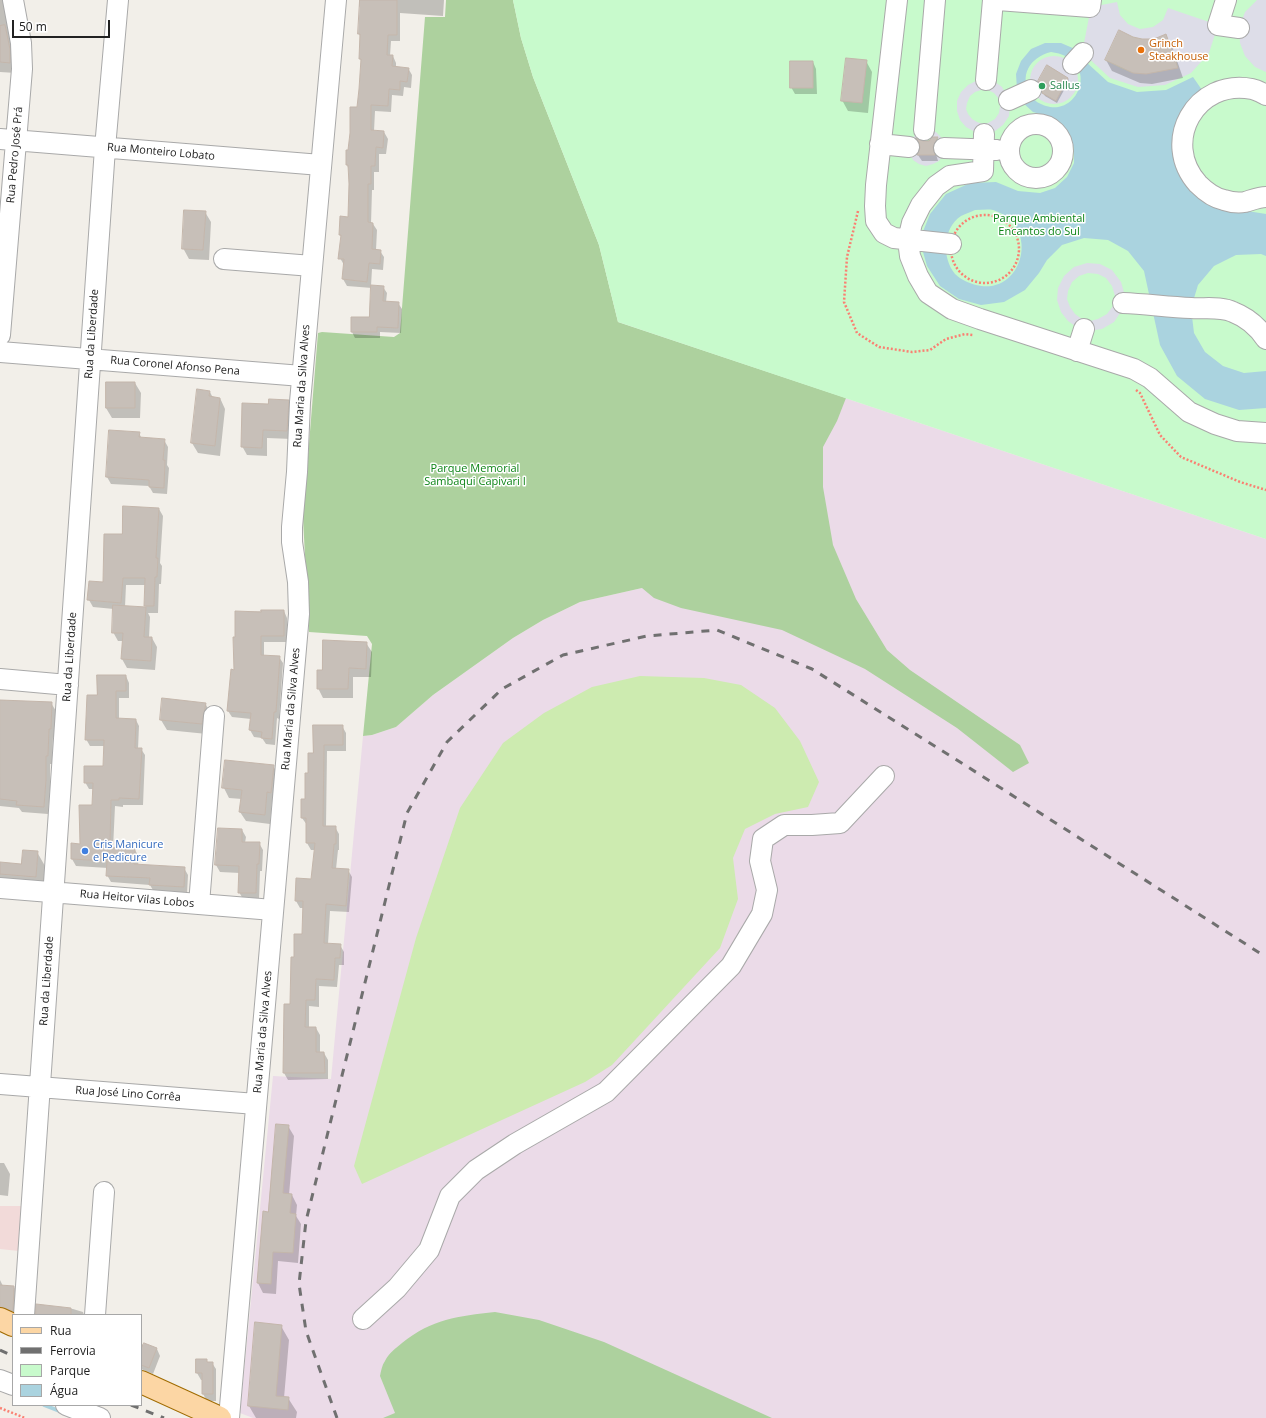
<!DOCTYPE html>
<meta charset="utf-8">
<style>
body{margin:0}
#map{position:relative;width:1266px;height:1418px;overflow:hidden;background:#f2efe9;font-family:"Open Sans",sans-serif}
canvas{display:block}
.legend{position:absolute;left:12px;top:1314px;width:130px;height:92px;box-sizing:border-box;background:#fff;border:1px solid #a7a7a7;margin:0;padding:5px 7px;list-style:none;font-size:12px;color:#222}
.legend li{display:flex;align-items:center;gap:8px;height:20px}
.legend b{width:20px;border:1px solid #a7a7a7}
.scale{position:absolute;left:12px;top:20px;width:98px;height:18px;box-sizing:border-box;border:2px solid #222;border-top:0;padding-left:5px;font-size:12px;line-height:14px;white-space:nowrap;color:#222;-webkit-text-stroke:3px #fff;paint-order:stroke}
</style>
<div id="map">
<canvas width="1266" height="1418"></canvas>
<ul class="legend">
<li><b style="height:5px;background:#fcd6a4"></b>Rua</li>
<li><b style="height:5px;background:#707070"></b>Ferrovia</li>
<li><b style="height:11px;background:#c8facc"></b>Parque</li>
<li><b style="height:11px;background:#aad3df"></b>Água</li>
</ul>
<div class="scale">50 m</div>
</div>
<script>
const context = document.querySelector('canvas').getContext('2d');
context.lineJoin = 'round';
function fill(path, color) { context.fillStyle = color; context.fill(path, 'evenodd'); }
function trace(path, color, width, dash) { context.strokeStyle = color; context.lineWidth = width; context.lineCap = dash ? 'butt' : 'round'; context.setLineDash(dash || []); context.stroke(path); }
function label(font, color, halo, rows, align = 'center') {
  context.font = font + ' "Open Sans",sans-serif'; context.lineWidth = 3; context.setLineDash([]); context.textBaseline = 'middle'; context.strokeStyle = halo; context.fillStyle = color; for (const [text, x, y, turn = 0] of rows) {
    context.save(); context.translate(x, y); context.rotate((+turn || 0) * Math.PI / 180); context.textAlign = isNaN(turn) ? turn : align; if (halo) context.strokeText(text, 0, 0); context.fillText(text, 0, 0); context.restore();
  }
}
fill(new Path2D(`
 M0 1206H21L19 1251 0 1249Z`), '#f2dad9');
fill(new Path2D(`
 M618 322 1266 539V1418H253L240 1413 273 1076 331 1079 363 736 372 735 396 727 433 695 513 638 543 620 580 602 642 588Z`), '#ebdbe8');
fill(new Path2D(`
 M640 676 704 678 741 685 775 708 800 741 819 782 808 807 775 814 745 829 733 858 738 899 720 948 612 1065 585 1082 362 1184 354 1166 416 938 460 808 503 743 544 713 592 687Z`), '#cdebb0');
fill(new Path2D(`
 M446 0H513L521 38 533 77 599 245 618 322 846 398 837 421 823 447V487L833 545 856 599 887 650 910 670 1020 745 1029 763 1013 772 957 728 865 669 782 630 681 608 654 598 642 588 580 602 543 620 513 638 433 695 396 727 372 735 363 736 372 644 367 636 309 632 303 518 318 333 322 332 394 337 400 333 425 17H445Z
 M495 1312 539 1320 604 1342 772 1418H383L395 1413 380 1376C381 1371 382 1365 385 1361 388 1354 396 1348 402 1343 432 1319 458 1316 495 1312Z`), '#add19e');
fill(new Path2D(`
 M513 0H1266V539L618 322 599 245 533 77 521 38Z`), '#c8facc');
fill(new Path2D(`
 M1257 0H1266V72L1255 67 1245 56 1240 43 1239 28 1245 12Z
 M1117 2 1120 15 1128 24 1140 29 1153 27 1163 20 1168 8 1218 25 1209 53 1191 73 1165 85 1138 87 1110 78 1083 53 1084 43 1091 7ZM1119 31 1133 37 1142 39H1154L1166 35 1178 67 1158 72 1133 73 1121 68 1105 60Z
 M1030 80a24 24 0 1 1 48 0a24 24 0 1 1-48 0Z
 M986 80 995 82 1002 87 1009 100 1010 105 1009 116 1003 125 995 131 984 134 975 132 966 127 960 120 957 111V101L961 92 968 85 976 81ZM981 90H988L994 93 999 99 1000 106 999 113 995 119 988 123 983 124 977 122 972 119 968 114 966 109 967 103 970 96 975 92Z
 M930 130 936 132 941 137 943 142V155L939 161 933 164 926 166 919 164 913 160 910 154V141L918 132ZM938 137V155H913V138Z
 M1087 263 1100 264 1112 270 1121 282 1125 296 1122 310 1114 322 1102 329 1089 331 1078 328 1068 321 1061 312 1057 300 1058 288 1064 276 1074 267ZM1088 273 1098 274 1106 278 1112 286 1115 296 1113 306 1107 314 1098 319 1090 321 1082 319 1075 314 1070 307 1067 299 1068 291 1072 282 1079 276Z`), '#dddde8');
fill(new Path2D(`
 M1045 43H1061L1075 49 1085 61 1108 82 1137 92 1166 90 1193 77 1202 90C1185 105 1173 119 1173 143 1172 151 1175 160 1177 167L1235 209 1266 214V256L1261 254 1236 255 1214 266 1198 285 1191 308 1194 333 1205 352 1223 366 1244 373 1266 371V408L1239 410 1205 399 1177 376 1160 345 1144 271 1128 251 1108 240 1084 238 1062 245 1047 260 1039 273 1025 290 1004 302 981 305 959 299 940 286 927 266 923 252 922 234 930 214 946 194 970 183 996 182 1018 191 1040 193 1055 188 1067 177 1074 163V149L1070 135 1062 124 1051 117 1033 112 1022 102 1017 89 1016 74 1021 61 1031 49ZM1051 52C1101 58 1080 117 1046 106 1040 104 1034 101 1031 96 1018 76 1030 57 1051 52ZM975 210C981 210 988 209 993 210 1042 225 1023 297 976 285 969 283 961 280 955 274 942 258 942 229 961 216 965 214 971 212 975 210Z`), '#aad3df');
fill(new Path2D(`
 M0 0H4L16 73 0 72Z
 M359 0H444L443 16 400 13V41H391L390 56H393L396 63V68H408L412 75 411 88 404 87 403 96 392 95 391 112 375 111 374 131 384 132 388 139 386 154H379V172H374V190H372L371 224H373L377 230 376 250 380 251 384 257 383 270 372 269 371 286 383 287 387 293 386 302 398 303 402 309 401 333 380 332V338H355L352 332V318H370L372 288 347 286 343 279 344 265 340 258 342 238 340 235 349 218V170L347 165V151H349L358 108 362 62 360 59 361 38 359 34 361 9 359 6Z
 M1166 36 1172 46 1183 78 1152 84 1140 83 1112 71 1106 60 1132 38 1142 40H1154Z
 M866 61 872 72 868 113 848 111 842 100Z
 M813 62 816 69 817 94H795L791 87Z
 M1068 78 1069 81 1057 103 1045 96 1043 93Z
 M937 138 941 145 936 154 938 161H922L918 155 923 142Z
 M205 212 211 222 209 260 189 259 183 248Z
 M135 383 141 393 140 418H112L106 408Z
 M210 392 213 398H220L225 409 220 456 198 453 192 443Z
 M288 401 293 410 292 439 267 438V456L247 455 242 446 269 405Z
 M139 433 142 439 164 440 168 447 167 465 169 468 167 494 153 493 149 486 111 484 107 477Z
 M159 509 163 516 160 563 162 566 161 584H159L158 613H148L150 617 149 638H152L157 647 155 670 127 668 122 659 123 641H118L113 632 114 609 93 607 89 600 104 583 123 535ZM126 585H146L145 605 146 608 125 607Z
 M284 611 287 618V642H264V656L279 657 283 663 279 719 277 718 275 745 266 744 262 738 254 737 250 730 251 719 232 717 228 711 235 671 236 612Z
 M366 643 372 652 371 677H353V698H323L318 688 323 671Z
 M126 676 129 683V698H119V719L136 720 139 726 138 749H141L145 755 143 805H123V807L115 806 113 849 135 850 139 857 138 866 184 868 188 875 187 894 154 892 150 885 111 882 107 875 108 868 76 866 72 859 81 845 93 806 94 789H89L85 782 104 768V746H90L86 739 98 696Z
 M0 700 51 703 56 711 55 737H53L52 764H50V789L48 814 22 812 19 808 0 806Z
 M205 703 211 714 207 734 167 730 161 720Z
 M342 726 346 733V751H327L326 827H335L339 834V850H338L336 869 348 870 352 877 349 912 330 911 328 944 340 945 344 952V965H339L337 987 319 986V1007L309 1006V1028H316L320 1035V1053H324L328 1060V1079L288 1080 284 1073 285 1005H291L295 958 303 935 304 908H300L296 901 312 880 315 850H311L307 843V825L302 818V800H306L309 774 314 754Z
 M226 761 273 766 279 775 276 802 272 801 270 824 246 821 240 812 242 799 229 798 224 788Z
 M242 830 246 837 245 843H259L263 850 262 871H260L259 900 243 899 239 892 240 873 220 872 216 865Z
 M37 852 49 873 47 897 0 893V863L22 865Z
 M288 1126 294 1136 289 1195H292L297 1205 296 1216 301 1224 298 1263 278 1261 276 1294 263 1293 258 1283 269 1213Z
 M0 1163H4L10 1174 8 1196 0 1195Z
 M0 1280 3 1286 14 1287 20 1297 18 1315 0 1316Z
 M37 1305 73 1309 83 1312 84 1315H36Z
 M281 1326 289 1340 284 1398H288L297 1412 296 1418H256L249 1406Z
 M141 1344 157 1349 160 1356 153 1374 141 1369Z
 M197 1360H206L208 1363H212L216 1369V1401H207L203 1394V1380H201L197 1373Z`), '#0003');
trace(new Path2D(`
 M44 1405 62 1412`), '#aad3df', 4);
const building = new Path2D(`
 M360 0H397V35H388L387 55H393L392 66 409 68 407 82 400 81V90L389 89 388 106 371 105V130L384 131 383 148 376 147 375 166H371V184H368V222L373 223 372 249 381 250 380 264 369 263 367 282 342 279 344 259H338L341 235H339L340 216 348 217 349 184 348 165H346V150H348L350 133V107H357L359 89 361 59H359L360 34H358Z
 M5 25 10 49V63L0 62V26Z
 M1119 30 1133 37 1142 39H1154L1166 34 1178 68 1146 74 1133 73 1105 60Z
 M846 58 867 60 862 103 841 101Z
 M790 61H813V88H790Z
 M1047 65 1068 78 1056 101 1042 93V86L1038 81Z
 M932 137H938L933 147 935 155H917L920 148 919 142 915 138 923 141H929Z
 M184 210 206 211 203 250 182 249Z
 M371 285 384 286 383 301 399 302 398 328 377 327V332H351V317H369Z
 M106 382H135V408H106Z
 M197 389 210 391 209 396 220 398 215 446 191 443Z
 M269 399 289 400 287 431 263 430 262 448 241 447 242 403 268 404Z
 M109 430 140 432 139 437 165 439 163 460H165L164 488 149 487V480L106 477Z
 M123 506 159 508 156 558H158L157 577H155L154 606H144L145 578H123L121 603 87 600 89 581 103 582 104 534H122Z
 M113 605 146 607 144 637H152L151 661 121 659 123 633H112Z
 M261 610H284V636H261V655L280 656 276 712H274L272 739 261 738 262 732 249 730 251 713 227 711 231 669 234 670 233 637H235V611L261 612Z
 M323 640 367 642 366 669 349 668 348 689H317V670H322Z
 M97 675H126V691H116V718L136 719 135 748H142L139 799 119 798V800H111L110 847 135 849 134 864 185 867 184 887 149 885 150 878 106 876 107 861 71 859V843L80 844 79 805H92L93 783H84V766H103L104 740H85L87 695H97Z
 M162 698 206 703 202 724 160 720Z
 M0 700 52 702 51 729H49L48 756H46V780L44 807 16 805 17 801 0 799Z
 M313 725H343V745H324L323 826H336V844H334L332 868 349 869 346 906 326 904 324 943 341 944 340 958H335L334 980 316 979 315 1000H306L305 1027H316V1052H324L325 1073H283L284 1004H290L291 957H294V934H302L303 901H295L296 878 311 879 315 843H306V818H301V799H305V773H308V753H313Z
 M225 760 274 765 271 793 267 792 265 815 239 812 242 790 222 788Z
 M218 828 242 829V842H260L259 864H257L256 893H238L239 866 215 865Z
 M23 850 38 851 36 877 0 874V862L21 864Z
 M276 1124 289 1125 283 1193 292 1194 290 1213 296 1214 293 1253 273 1252 271 1284 257 1283 263 1211 268 1212Z
 M0 1285 14 1286 13 1311 0 1307Z
 M36 1304 71 1308V1315H36Z
 M255 1322 282 1325 276 1396 289 1397 288 1410 248 1406Z
 M144 1343 157 1348 149 1368 141 1365V1350Z
 M196 1359H207V1362H213V1394H202V1373H196Z`);
fill(building, '#c7bfb8');
trace(building, '#c4b6ab', 1);
const minor = new Path2D(`
 M897 0 876 185 875 206 876 221 884 233 894 238 951 244
 M998 0 1090 7 1091 0
 M1226 0 1218 25 1239 28
 M1073 64 1083 53
 M986 80 993 0
 M1266 95C1262 93 1257 90 1252 89 1196 78 1160 142 1198 184 1205 191 1214 198 1224 200 1230 202 1239 203 1245 202 1252 200 1259 197 1266 197
 M1009 100 1031 90
 M1009 151a27 27 0 1 1 54 0a27 27 0 1 1-54 0Z
 M924 130 935 0
 M984 134 983 171 950 176 936 186 921 205 912 223 908 240 910 256 918 276 928 293 952 309 980 319 1134 369 1150 378 1189 412 1215 424 1237 431 1266 433
 M0 139 321 165
 M880 144 909 147
 M944 148 997 150
 M224 259 312 266
 M1123 303C1146 304 1168 307 1191 308 1204 309 1221 306 1233 312 1246 317 1258 327 1266 339
 M0 335 22 69 21 43 13 0
 M1077 351 1084 329
 M0 352 302 376
 M0 679 68 685
 M0 888 273 910
 M199 904 214 716
 M0 1084 256 1104
 M24 1315 105 148 118 0
 M95 1315 104 1192
 M363 1319 397 1288 429 1250 450 1196 476 1170 515 1144 606 1092 731 966 762 914 767 890 760 861 763 839 784 825H812L840 823 884 776
 M0 1380 13 1385
 M66 1405 100 1418
 M229 1418 299 614 298 582 292 542V527L297 472 300 402 336 0`);
const major = new Path2D(`
 M0 1319 13 1325
 M141 1382 220 1418`);
trace(minor, '#a9a9a9', 22);
trace(major, '#a06b00', 24);
trace(new Path2D(`
 M858 211 847 257 844 302 857 333 879 347 912 352 930 350 946 339 965 334 973 335
 M951 249a34 34 0 1 1 68 0a34 34 0 1 1-68 0Z
 M1136 390 1140 393 1160 435 1181 457 1240 482 1266 490
 M0 1408 25 1418`), '#fa8072', 2.5, [2, 2]);
trace(minor, '#fff', 20);
trace(major, '#fcd6a4', 22);
trace(new Path2D(`
 M0 1350 13 1356
 M131 1405 164 1418
 M337 1418 306 1331 299 1284 306 1221 407 813 447 742 502 689 563 655 647 636 717 630 812 669 949 755 1266 957`), '#707070', 3, [8, 8]);
for (const [x, y, r, color] of [
 [1141,50,4,"#e8710a"],
 [1042,86,4,"#2e9e5b"],
 [85,851,4,"#3f7fe0"]
]) { const dot = new Path2D(); dot.arc(x, y, r, 0, 2 * Math.PI); context.fillStyle = color; context.fill(dot); trace(dot, '#fff', 1.5); }
label('11px', '#c56008', '#fff', [
 ["Grinch",1149,44],
 ["Steakhouse",1149,57]
], 'left');
label('11px', '#27864d', '#fff', [
 ["Sallus",1050,86]
], 'left');
label('11px', '#222', '#fff', [
 ["Rua Monteiro Lobato",161,152,5],
 ["Rua Pedro José Prá",15,155,-85],
 ["Rua da Liberdade",92,334,-86],
 ["Rua Coronel Afonso Pena",175,366,5],
 ["Rua Maria da Silva Alves",302,386,-86],
 ["Rua da Liberdade",70,657,-86],
 ["Rua Maria da Silva Alves",291,709,-85],
 ["Rua Heitor Vilas Lobos",137,899,5],
 ["Rua da Liberdade",47,981,-86],
 ["Rua Maria da Silva Alves",263,1032,-85],
 ["Rua José Lino Corrêa",128,1094,4]
]);
label('11px', '#0c8416', '#fff', [
 ["Parque Ambiental",1039,219],
 ["Encantos do Sul",1039,232],
 ["Parque Memorial",475,469],
 ["Sambaqui Capivari I",475,482]
]);
label('11px', '#366cbe', '#fff', [
 ["Cris Manicure",93,845],
 ["e Pedicure",93,858]
], 'left');
</script>
